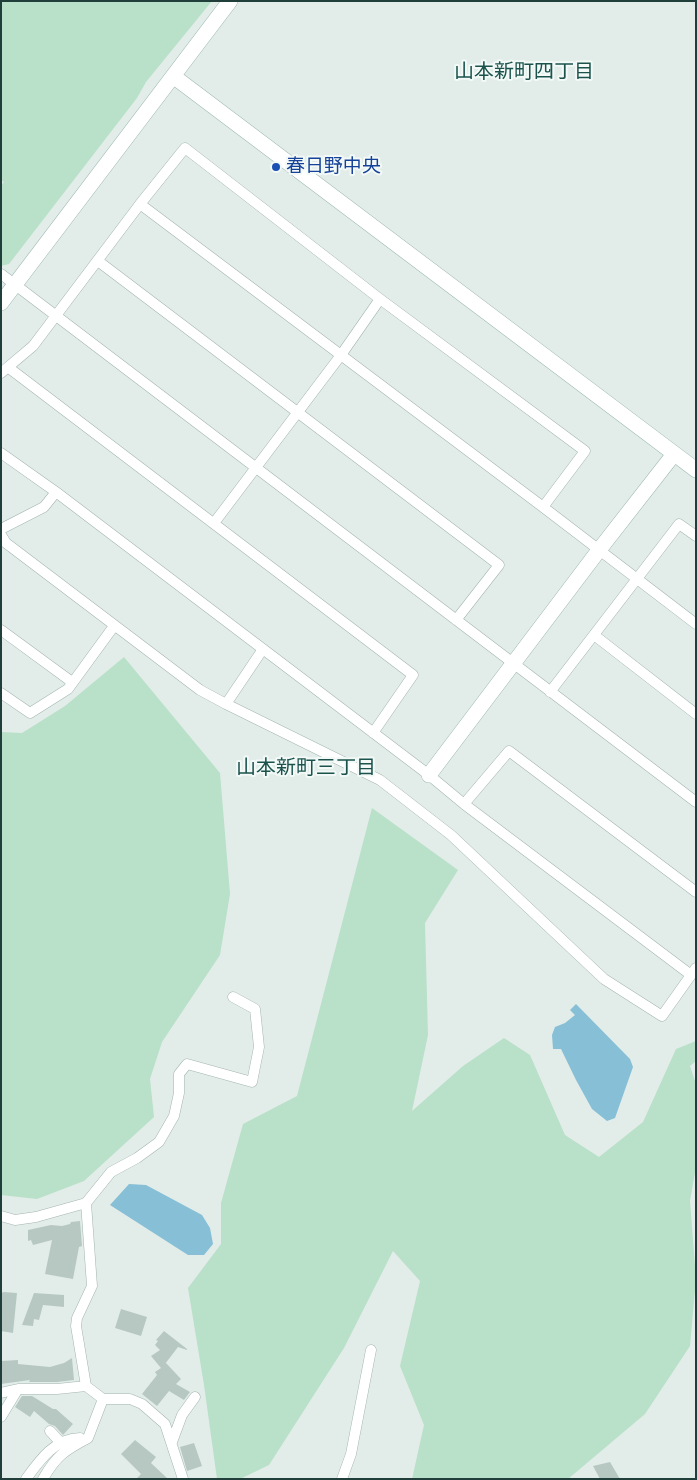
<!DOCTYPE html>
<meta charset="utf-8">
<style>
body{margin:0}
#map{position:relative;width:697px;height:1480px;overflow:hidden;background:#e2ede9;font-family:"Space Grotesk",sans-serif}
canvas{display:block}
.frame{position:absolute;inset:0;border:2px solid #203f3b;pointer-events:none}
</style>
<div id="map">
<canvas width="697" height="1480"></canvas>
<div class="frame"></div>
</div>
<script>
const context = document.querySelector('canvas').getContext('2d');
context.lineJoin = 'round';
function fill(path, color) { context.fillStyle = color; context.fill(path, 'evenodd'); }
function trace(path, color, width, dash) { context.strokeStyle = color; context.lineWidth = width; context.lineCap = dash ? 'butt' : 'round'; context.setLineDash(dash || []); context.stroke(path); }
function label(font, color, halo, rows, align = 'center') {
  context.font = font + ' "Space Grotesk","Noto Sans JP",sans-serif'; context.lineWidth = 4; context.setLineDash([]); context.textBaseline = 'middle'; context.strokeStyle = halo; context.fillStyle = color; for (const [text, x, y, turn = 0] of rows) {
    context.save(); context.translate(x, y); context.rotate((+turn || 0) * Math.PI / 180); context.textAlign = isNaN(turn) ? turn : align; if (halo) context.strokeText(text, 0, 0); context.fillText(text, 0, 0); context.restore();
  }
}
fill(new Path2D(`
 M1 1H212L146 82 137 98 9 264 1 266V185L4 182 1 180Z
 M124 657 220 773 230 894 220 955 162 1042 150 1079 154 1117 84 1181 37 1199 1 1195V732L22 733 65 706Z
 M372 808 458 870 425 923 428 1035 412 1111 463 1066 504 1038 530 1055 565 1135 599 1157 643 1122 676 1049 696 1041V1061L690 1066 696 1084V1167L690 1201 696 1279 690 1346 645 1414 568 1479H412L424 1425 400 1366 420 1281 393 1251 344 1348 269 1465 240 1479H217L204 1385 188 1288 221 1244V1203L243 1124 297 1096Z`), '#b9e0c8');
fill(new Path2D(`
 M576 1004 630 1059 633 1067 615 1118 607 1121 592 1109 576 1080 561 1049H553L552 1035 555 1027 565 1023 575 1015 570 1010Z
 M129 1184 146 1185 202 1215 210 1228 213 1244 204 1255H188L110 1205Z`), '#86bfd6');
fill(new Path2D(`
 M80 1221 82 1246 79 1247 73 1279 45 1274 52 1240 33 1245 31 1240 28 1241V1230L51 1225 62 1226 70 1224 71 1222Z
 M4 1292 17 1293 13 1333 1 1331V1293Z
 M34 1293 64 1295V1307L43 1305 39 1320 34 1319 33 1326 22 1325Z
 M121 1309 147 1317 141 1336 115 1328Z
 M164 1331 187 1349V1350L178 1347 165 1364 166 1363 181 1379 176 1384 190 1392 184 1400 169 1391 157 1406 142 1394 157 1375 155 1372 161 1368 151 1356 160 1350 155 1345 158 1341 156 1340Z
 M72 1358 74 1380 57 1382H29L30 1380 1 1384V1361L18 1360V1364L50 1367 64 1363Z
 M22 1396H32L53 1409H56L73 1424 63 1435 55 1426 49 1424 34 1411 30 1417 15 1407Z
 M135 1440 156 1457 151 1463 168 1479H136L141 1474 121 1454Z
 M194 1443 202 1466 187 1471 180 1447Z
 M610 1462 620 1479H600L593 1466Z`), '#b7c8c3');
const street = new Path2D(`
 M140 204 543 507 696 624
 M98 261 499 565 456 620
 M1 274 696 802
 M9 368 413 675 373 733
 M1 373 33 346 140 204 185 148 380 299 585 451 543 507
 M1 453 56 492 429 775 464 804 691 975
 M214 523 341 355 380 299
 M1 529 44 507 56 492
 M1 535 6 543 200 690 226 704 263 649
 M1 630 72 682
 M594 635 696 714
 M550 692 679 524 696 536
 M1 693 30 713 68 689 114 626
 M226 704 380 780 451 835 604 979 662 1016 696 968
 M464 804 509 751 696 892
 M1 1216 15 1220 36 1217 86 1203
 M86 1386 76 1326 77 1318 92 1286 86 1203 111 1172 137 1158 159 1142 174 1116 179 1093V1074L187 1064 252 1082 259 1047 255 1009 233 997
 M1 1393 18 1389H57L86 1386 103 1399H130L142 1404 165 1424 183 1479
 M1 1417 18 1389
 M50 1431 61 1443
 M172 1442 182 1415 195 1397
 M26 1479C39 1461 55 1438 80 1438
 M43 1479C56 1456 65 1450 88 1438L103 1399
 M342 1479 351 1454 371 1350`);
const secondary = new Path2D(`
 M173 76 696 470
 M1 303 230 1
 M429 775 599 550 674 454`);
trace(street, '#a4b5b1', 11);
trace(secondary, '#9fb9b3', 16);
trace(street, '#fff', 10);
trace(secondary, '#fff', 15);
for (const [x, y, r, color] of [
 [276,167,5,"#1a4fb4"]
]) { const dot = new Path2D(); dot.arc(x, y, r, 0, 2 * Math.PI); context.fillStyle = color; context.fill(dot); trace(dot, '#f2f9f7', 2); }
label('19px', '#164399', '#f2f9f7', [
 ["春日野中央",286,167]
], 'left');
label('20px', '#1b534c', '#f2f9f7', [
 ["山本新町四丁目",524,73],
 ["山本新町三丁目",306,769]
]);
</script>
